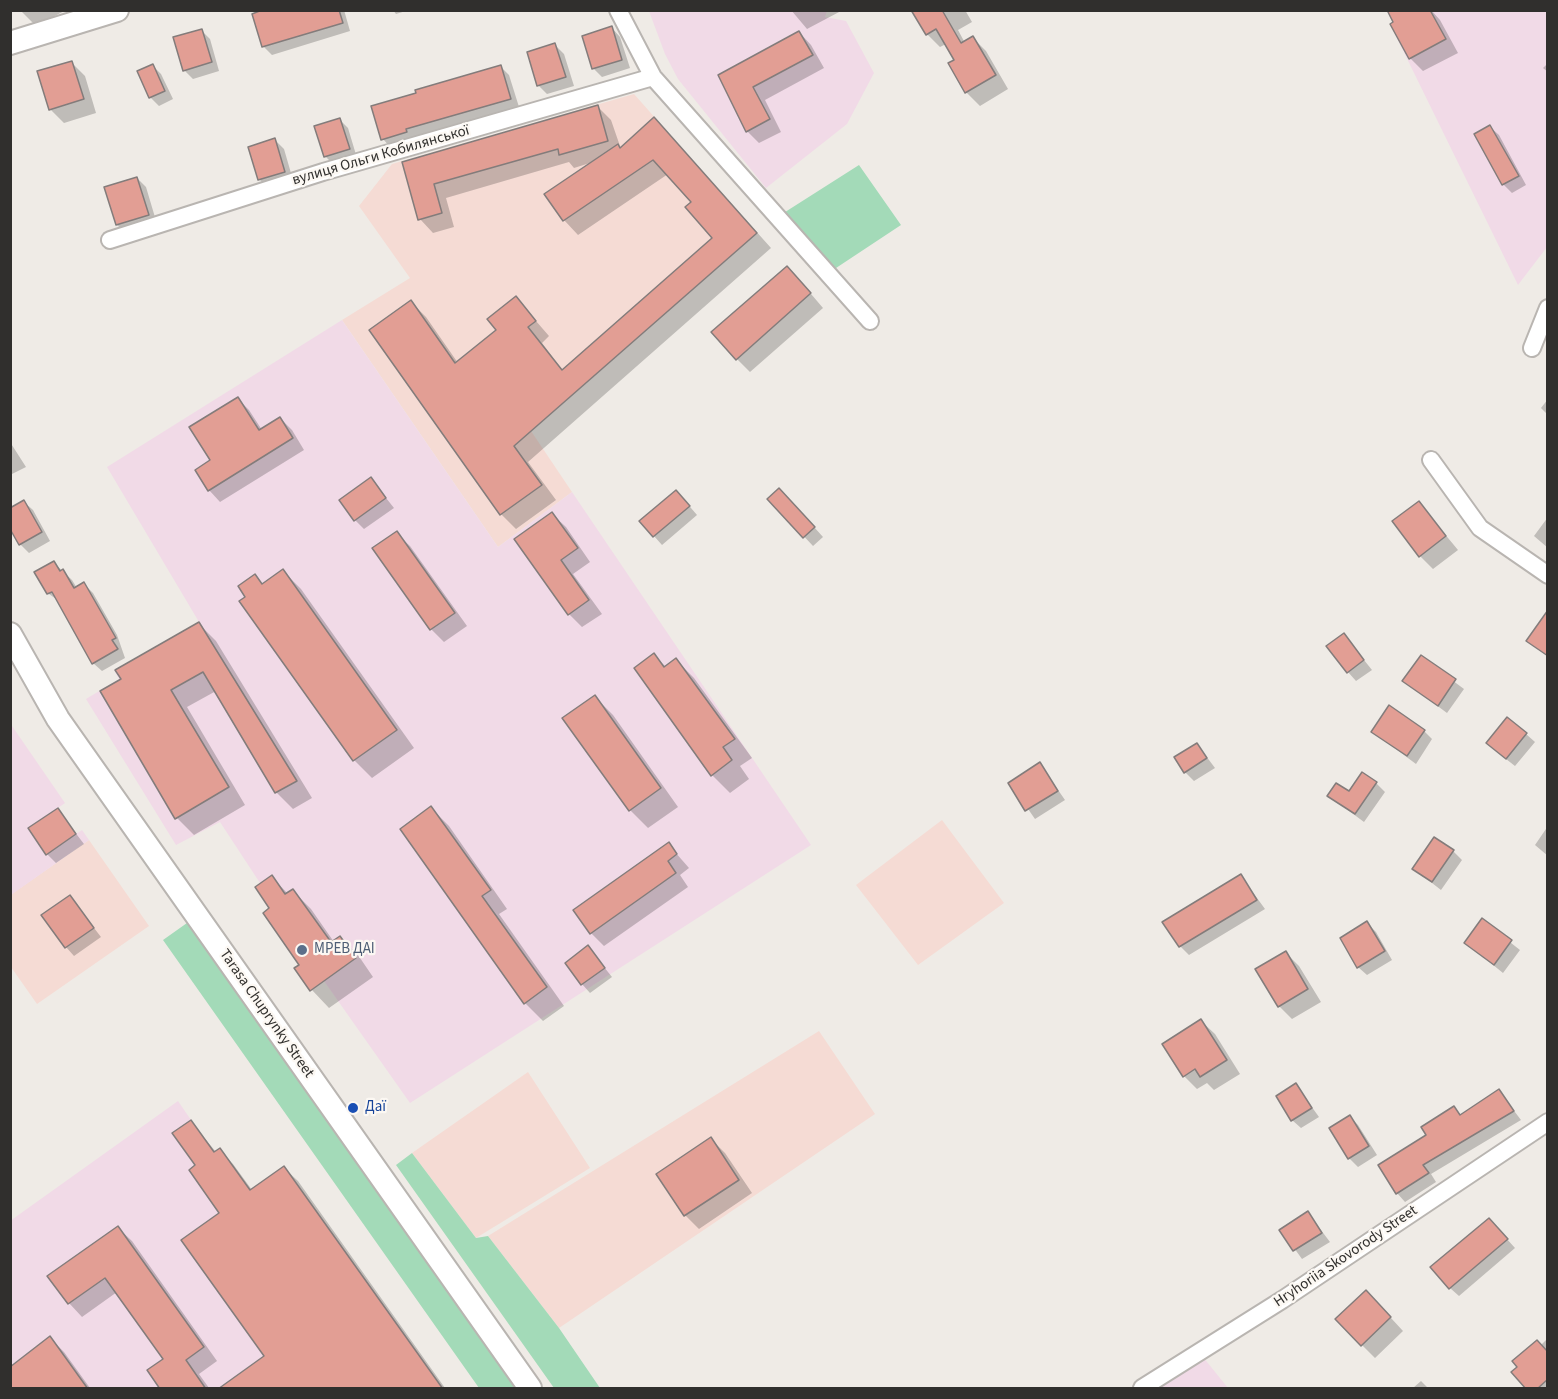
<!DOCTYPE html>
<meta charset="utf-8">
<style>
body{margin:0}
#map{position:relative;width:1558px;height:1399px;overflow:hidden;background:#efebe6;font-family:"Source Sans 3",sans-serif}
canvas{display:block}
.frame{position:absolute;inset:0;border:12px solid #302f2d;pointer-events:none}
</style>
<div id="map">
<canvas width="1558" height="1399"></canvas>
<div class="frame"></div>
</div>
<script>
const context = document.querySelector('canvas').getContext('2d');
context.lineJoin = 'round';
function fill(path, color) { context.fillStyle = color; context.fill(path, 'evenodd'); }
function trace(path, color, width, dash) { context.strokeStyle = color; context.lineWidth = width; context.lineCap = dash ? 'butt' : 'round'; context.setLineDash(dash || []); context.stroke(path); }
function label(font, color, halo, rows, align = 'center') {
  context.font = font + ' "Source Sans 3",sans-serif'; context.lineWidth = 4.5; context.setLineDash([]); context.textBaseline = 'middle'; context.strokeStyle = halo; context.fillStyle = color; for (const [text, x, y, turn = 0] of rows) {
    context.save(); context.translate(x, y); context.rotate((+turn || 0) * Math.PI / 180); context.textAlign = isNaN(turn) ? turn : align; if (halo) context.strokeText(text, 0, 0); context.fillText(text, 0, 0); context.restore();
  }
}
fill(new Path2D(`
 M634 94 757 233 531 431 572 492 498 547 342 320 410 278 359 206 392 164Z
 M942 820 1004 903 918 965 856 885Z
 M89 840 149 926 37 1004 11 967 10 895Z
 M819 1031 875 1114 559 1328 488 1236Z
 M528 1072 590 1168 476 1238 412 1153Z`), '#f5dbd4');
fill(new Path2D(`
 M649 11H827L825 17 846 21 874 73 847 124 766 188 678 79 665 54Z
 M1387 11H1547V247L1518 285 1390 24 1393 22Z
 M342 320 498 547 572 492 811 845 410 1103 324 981 356 958 341 936 331 942 293 889 285 894 272 875 260 883 220 822 176 845 86 699 119 679 114 670 199 622 107 467Z
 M10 723 65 803 58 808 76 834 82 830 89 840 11 895Z
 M178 1101 213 1152 220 1148 250 1190 284 1166 443 1388H11L10 1221Z
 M1203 1357 1228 1388H1152Z`), '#f1dae7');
fill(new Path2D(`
 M859 165 901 225 833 270 782 214Z
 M187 923 515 1388H479L163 940Z
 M412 1153 476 1238 488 1236 559 1328 600 1388H554L396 1165Z`), '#a3dab8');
fill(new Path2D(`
 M20 10H66L36 26Z
 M267 10H344L350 31 272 55 263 46Z
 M393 10H409L396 14Z
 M791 10H841V11L807 29Z
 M913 10H965L972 22 958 30 965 43 973 38 986 51 1008 89 980 106 966 92 956 60 946 44 940 47 927 34Z
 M1389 10H1431L1440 20 1458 53 1423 71 1410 58Z
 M612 28 620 37 630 68 602 77 593 68Z
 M201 30 210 39 219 71 193 79 184 70Z
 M799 32 811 45 824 68 765 100 781 132 759 143 747 131 720 75Z
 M555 45 564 54 574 86 547 94 538 85Z
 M72 63 85 76 96 113 64 123 50 109Z
 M1548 63V72L1543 68Z
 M152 65 161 74 173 99 159 106 150 97Z
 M500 66 509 75 519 107 391 148 383 139Z
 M598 107 611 120 621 149 669 134 771 248 528 462 556 500 516 529 501 514 411 302 426 317 458 363 498 331 516 298 549 336 542 343 563 371 714 238 693 202 668 174 578 235 564 220 593 162 574 168 569 162 446 198 454 227 433 233 420 219 403 163Z
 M340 120 348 128 357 158 334 165 325 156Z
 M1490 127 1499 135 1526 185 1512 193 1503 184Z
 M275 140 284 149 293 180 268 188 259 179Z
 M137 178 146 187 157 224 126 233 117 225Z
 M800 281 823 308 750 372 737 359Z
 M238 399 249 410 262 430 280 418 292 430 304 450 220 502 209 490 212 461Z
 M1548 399V415L1541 408Z
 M10 442 26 467 10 475Z
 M371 479 394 508 364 529 355 520Z
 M788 498 823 537 813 546 769 499Z
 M685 501 697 515 662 545 654 536Z
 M24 502 33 510 50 541 29 553 20 544Z
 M1419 503 1458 550 1433 569 1420 556Z
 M552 514 566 527 590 562 573 574 602 614 582 627 569 614Z
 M1548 517V548L1534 536Z
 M396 533 410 546 467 626 444 642 431 629Z
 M54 563 72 580 77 588 84 584 93 593 117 635 125 658 102 671 93 663 59 601 49 594 36 572Z
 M283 571 301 589 414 748 372 778 354 760 241 601 247 597 255 576 263 585Z
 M199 624 216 641 312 798 293 809 276 792 216 691 187 707 245 805 194 835 177 818 123 680Z
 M1548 625V657L1528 641Z
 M1344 635 1372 670 1356 681 1348 672Z
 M654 655 666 667 676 660 694 678 752 758 740 766 749 779 730 793 712 775Z
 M1421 657 1464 689 1447 713 1404 681Z
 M595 697 613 715 678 807 648 828 630 810Z
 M1424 731 1432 739 1416 764 1373 732Z
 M1526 734 1535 742 1515 766 1497 752Z
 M1197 744 1215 768 1194 781 1185 772Z
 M1040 764 1065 800 1035 819 1010 783Z
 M1376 783 1385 792 1364 822 1329 796 1349 793Z
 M431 808 449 826 507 909 499 914 564 1006 543 1021 525 1003Z
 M58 810 84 844 56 863 47 854Z
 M1548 826V856L1535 845Z
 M668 844 689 868 680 875 688 887 604 946 591 933Z
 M1453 851 1462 860 1441 890 1414 869Z
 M1241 876 1265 909 1189 955 1180 946Z
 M272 877 288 894 293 891 311 909 334 942 340 937 358 955 373 977 329 1008 312 990 271 908Z
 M70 897 101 937 74 956 66 947Z
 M1483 921 1520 950 1503 973 1466 943Z
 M1367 923 1376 932 1392 960 1367 975 1358 967Z
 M588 947 612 977 590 993 582 984Z
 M1286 953 1299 966 1321 1002 1292 1019 1279 1006Z
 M1201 1021 1215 1034 1240 1074 1214 1090 1207 1083 1197 1089 1184 1076Z
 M1296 1085 1319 1117 1301 1128 1292 1120Z
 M1499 1091 1521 1120 1431 1174 1436 1182 1405 1202 1397 1193 1428 1135 1454 1108 1462 1116Z
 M1350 1117 1358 1125 1377 1155 1358 1167 1349 1158Z
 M191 1122 216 1152 219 1150 233 1164 252 1190 284 1168 298 1181 445 1388H221L266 1356 221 1213 197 1166Z
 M711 1139 725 1153 752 1193 699 1229 685 1215 658 1175Z
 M1308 1213 1330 1242 1302 1259 1281 1230Z
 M118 1228 132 1241 217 1361 199 1374 209 1388H162L165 1359 117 1292 82 1317 69 1303Z
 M1497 1228 1515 1248 1459 1296 1450 1288Z
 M1379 1305 1403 1331 1375 1358 1362 1345Z
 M50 1338 64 1352 90 1388H10Z
 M1548 1338V1388H1528L1519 1367Z
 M1421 1381 1428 1388H1413Z`), '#0003');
const building = new Path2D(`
 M262 10H339L343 23 262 47 252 14Z
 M911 10H942L961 43 973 36 996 75 965 93 948 63 954 60 936 29 926 35Z
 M1387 10H1430L1446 39 1409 59 1390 24 1393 22Z
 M612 26 622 60 592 69 582 36Z
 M202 29 212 62 183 71 173 37Z
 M799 31 813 55 753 87 770 119 746 132 718 75Z
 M555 43 566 77 537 86 527 52Z
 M72 61 84 99 49 110 37 71Z
 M153 64 165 91 149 98 137 71Z
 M501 65 511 99 406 129 407 132 381 140 371 106 416 93 415 90Z
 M598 105 608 141 559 155 558 149 434 184 442 213 418 220 402 162Z
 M654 117 757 233 514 446 542 485 500 515 369 330 411 300 455 363 496 330 487 319 516 296 536 321 528 327 562 370 712 238 685 207 691 202 653 160 563 221 544 194 618 144 620 148Z
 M340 118 350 149 324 157 314 126Z
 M1490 125 1519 176 1502 185 1474 134Z
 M275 138 285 172 258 180 248 147Z
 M137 177 149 215 116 225 104 187Z
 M787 266 811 293 736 360 711 332Z
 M238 397 259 430 280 417 293 438 208 491 195 470 210 460 189 427Z
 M371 477 386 498 354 521 339 500Z
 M779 488 815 527 803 538 767 499Z
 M676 490 690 506 653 537 639 521Z
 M24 500 42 532 19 545 10 529V508Z
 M1419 501 1446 536 1419 557 1392 521Z
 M552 512 578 548 561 560 589 600 568 615 514 539Z
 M397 531 455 613 430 630 372 548Z
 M54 561 60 571 63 569 74 588 84 582 116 638 112 640 118 649 92 664 52 592 47 594 34 572Z
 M283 569 397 730 353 761 239 601 245 597 238 586 255 574 262 584Z
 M1548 610V656L1526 641Z
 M199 622 297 781 275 793 203 672 171 690 229 787 175 819 100 691 121 679 115 670Z
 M1344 633 1364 660 1347 673 1326 646Z
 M654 653 664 667 676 658 735 739 723 747 732 760 711 776 634 668Z
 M1421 655 1456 679 1438 706 1402 681Z
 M595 695 661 788 629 811 562 718Z
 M1389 705 1425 730 1407 756 1371 732Z
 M1507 717 1527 733 1506 759 1486 743Z
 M1197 743 1207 758 1184 773 1174 757Z
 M1040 762 1058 791 1025 811 1008 783Z
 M1362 772 1377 782 1355 814 1327 796 1336 783 1349 791Z
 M431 806 491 890 482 896 547 987 524 1004 400 829Z
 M58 808 76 834 46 855 28 828Z
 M1434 837 1454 850 1432 882 1412 869Z
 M669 842 677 854 668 861 676 873 590 934 573 910Z
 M1241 874 1257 900 1179 947 1162 922Z
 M272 875 285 894 293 889 331 942 340 936 356 958 310 991 294 968 299 965 263 913 269 908 255 887Z
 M70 895 94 928 65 948 41 915Z
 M1482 918 1512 940 1494 965 1464 943Z
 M1367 921 1385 951 1357 968 1340 938Z
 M588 945 605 968 581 985 565 963Z
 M1286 951 1308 989 1278 1007 1255 969Z
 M1201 1019 1227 1060 1200 1077 1195 1069 1183 1077 1162 1044Z
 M1296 1083 1312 1108 1291 1121 1276 1096Z
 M1499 1089 1514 1111 1423 1165 1429 1173 1396 1194 1378 1165 1426 1135 1421 1127 1454 1106 1460 1115Z
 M1350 1115 1369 1146 1348 1159 1329 1128Z
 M191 1120 214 1152 220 1148 250 1190 284 1166 443 1389H218L264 1356 181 1240 219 1213 189 1170 195 1165 172 1133Z
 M711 1137 739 1180 684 1216 656 1174Z
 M1308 1211 1322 1233 1293 1251 1279 1230Z
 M1489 1218 1508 1239 1449 1289 1430 1267Z
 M118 1226 204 1347 186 1360 206 1389H160L147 1370 163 1359 105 1278 68 1304 47 1276Z
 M1366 1290 1391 1317 1361 1346 1335 1319Z
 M50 1336 88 1389H10V1367Z
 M1537 1340 1548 1352V1379L1537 1389H1526L1511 1372 1517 1367 1512 1361Z`);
fill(building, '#e29e94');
trace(building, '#837c7b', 1.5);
const street = new Path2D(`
 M618 10 653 77 870 321
 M110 240 323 172 653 77
 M1532 348 1548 308
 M1431 460 1480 528 1548 575
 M1142 1388 1282 1300 1548 1122`);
const secondary = new Path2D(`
 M10 43 117 10
 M10 634 58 719 530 1388`);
trace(street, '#b9b5b1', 20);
trace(secondary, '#b9b5b1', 26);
trace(street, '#fff', 16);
trace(secondary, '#fff', 22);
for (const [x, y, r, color] of [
 [302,950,6,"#5c6f8a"],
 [353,1108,6,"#1a4fb4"]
]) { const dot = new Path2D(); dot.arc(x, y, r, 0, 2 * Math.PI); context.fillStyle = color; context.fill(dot); trace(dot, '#fcf8f3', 2); }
label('15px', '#302f2d', '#fcf8f3', [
 ["вулиця Ольги Кобилянської",381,156,-16],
 ["Tarasa Chuprynky Street",266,1014,55],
 ["Hryhoriia Skovorody Street",1346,1257,-34]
]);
label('15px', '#4e5e75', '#fcf8f3', [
 ["МРЕВ ДАІ",314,950]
], 'left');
label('15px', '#164399', '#fcf8f3', [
 ["Даї",365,1108]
], 'left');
</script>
